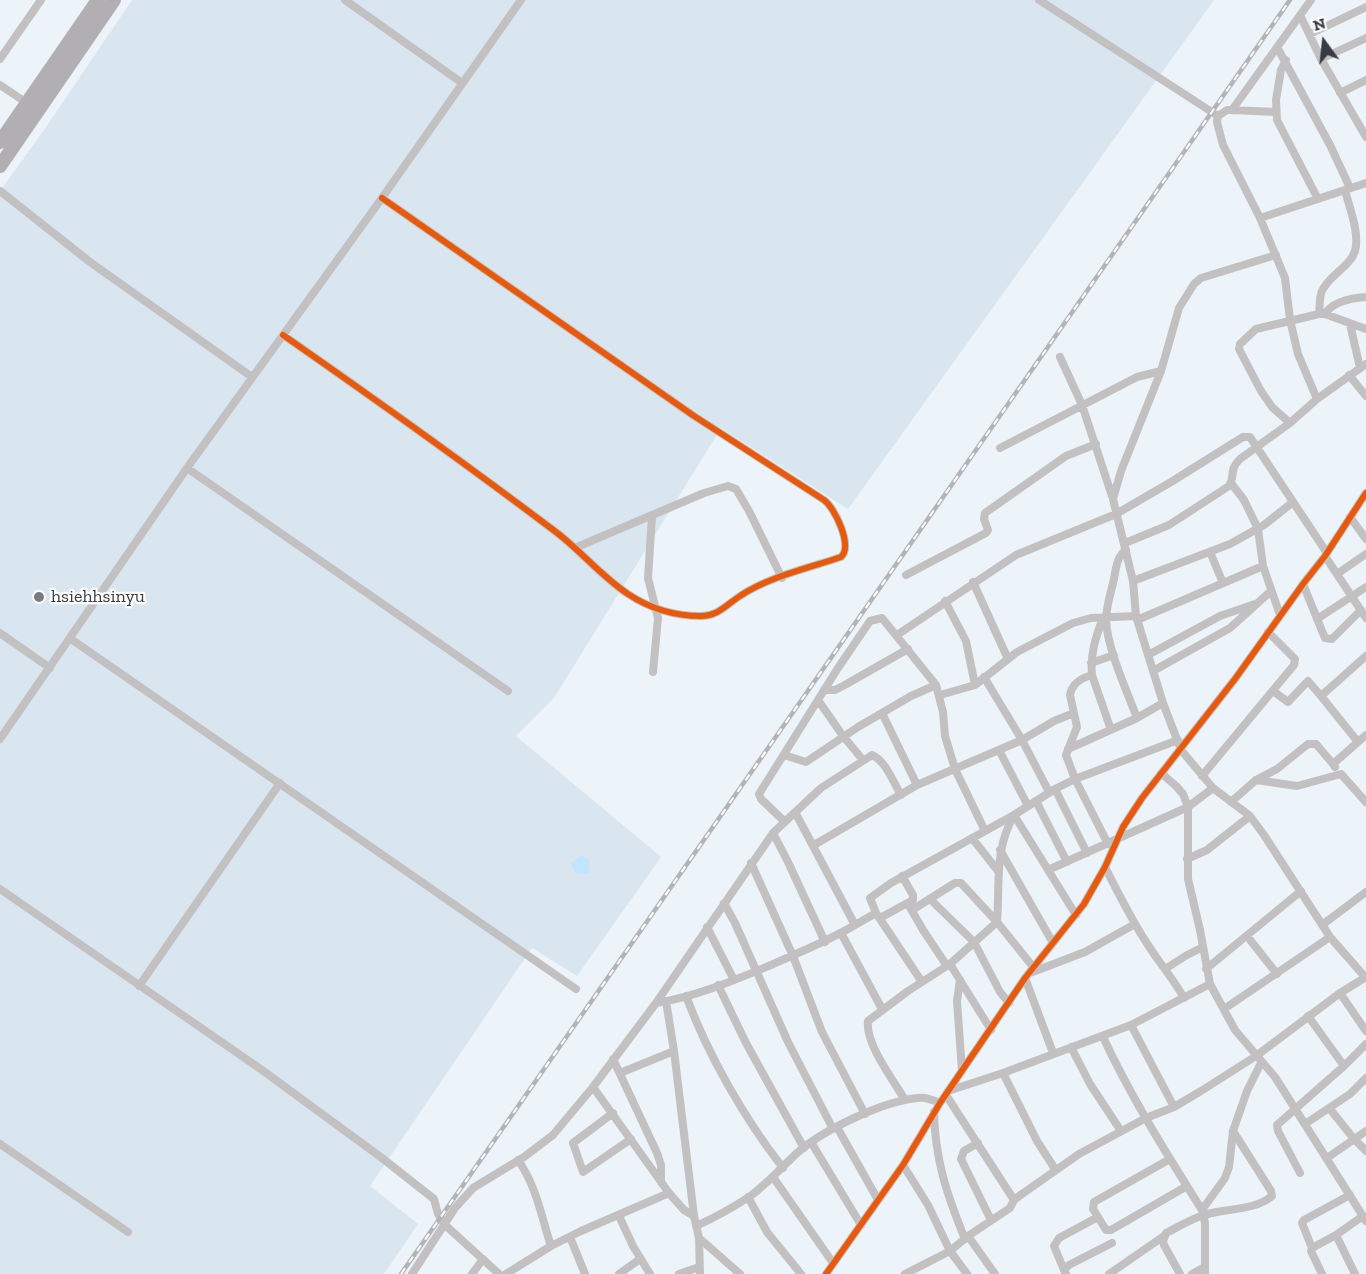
<!DOCTYPE html>
<style>
body{margin:0}
#map{position:relative;width:1366px;height:1274px;overflow:hidden;background:#ecf3f9;font-family:"Zilla Slab",serif}
canvas{display:block}
.north{position:absolute;left:1294px;top:12px;width:60px;height:60px;-webkit-text-stroke:4px #fff;paint-order:stroke;rotate:345deg;font-size:16px;font-weight:700;line-height:24px;text-align:center;color:#363c41}
.north::after{content:'';display:block;margin:auto;width:21px;height:27px;background:#363c41;clip-path:polygon(50% 0,100% 100%,50% 72%,0 100%)}
</style>
<div id="map">
<canvas width="1366" height="1274"></canvas>
<div class="north">N</div>
</div>
<script>
const context = document.querySelector('canvas').getContext('2d');
context.lineJoin = 'round';
function fill(path, color) { context.fillStyle = color; context.fill(path, 'evenodd'); }
function trace(path, color, width, dash) { context.strokeStyle = color; context.lineWidth = width; context.lineCap = dash ? 'butt' : 'round'; context.setLineDash(dash || []); context.stroke(path); }
function label(font, color, halo, rows, align = 'center') {
  context.font = font + ' "Zilla Slab",serif'; context.lineWidth = 4.5; context.setLineDash([]); context.textBaseline = 'middle'; context.strokeStyle = halo; context.fillStyle = color; for (const [text, x, y, turn = 0] of rows) {
    context.save(); context.translate(x, y); context.rotate((+turn || 0) * Math.PI / 180); context.textAlign = isNaN(turn) ? turn : align; if (halo) context.strokeText(text, 0, 0); context.fillText(text, 0, 0); context.restore();
  }
}
fill(new Path2D(`
 M132 0H1214L848 509 721 428 554 698 516 736 661 857 577 976 532 948 370 1186 418 1224 384 1274H0V191L44 130Z`), '#d9e5ef');
fill(new Path2D(`
 M582 855 590 861 588 874 575 873 571 863Z`), '#c2e4fc');
trace(new Path2D(`
 M345 0 462 83
 M1039 0 1218 116
 M1300 15 1321 59 1366 137
 M1310 34 1366 7
 M1277 47 1330 145 1350 188
 M0 59 41 0
 M1321 59 1366 38
 M1286 60 1281 70 1276 100 1277 120 1318 199
 M0 85 27 103
 M1340 93 1366 80
 M1232 110 1311 0
 M1218 116 1217 122 1223 145 1260 218 1285 278 1290 320 1298 354 1317 399
 M1218 116 1227 110H1232L1276 112
 M0 191 90 262 252 377
 M1260 218 1366 183
 M1276 255 1201 278 1194 284 1179 308 1161 371 1121 471 1113 499 1133 581 1136 616 1163 703 1181 750 1213 788 1250 816 1264 835 1330 937 1366 978
 M1319 314C1320 307 1319 297 1322 291 1329 275 1350 267 1355 251 1360 233 1349 207 1345 190
 M1325 314C1333 301 1352 298 1366 297
 M1350 324 1360 368
 M283 335C375 399 466 464 556 532 581 551 601 576 628 594 649 608 675 616 701 616 718 616 726 605 740 596 768 577 809 568 841 557 853 546 835 508 824 500L694 416 382 198
 M1060 357 1082 405 1112 496
 M1349 375 1366 396
 M1290 423 1272 407 1261 391 1239 349 1240 344 1256 329 1319 314H1325L1366 329
 M1000 448 1137 377 1161 371
 M187 468 508 691
 M1231 483 1244 500 1258 529 1263 566 1280 615
 M652 516 648 578 658 618 653 672
 M1350 517 1366 539
 M1125 543 1169 525 1229 486C1236 475 1228 471 1240 459L1290 423 1317 399 1366 364
 M577 547 704 493 728 486 736 489 749 511 782 578
 M1126 550C1117 556 1116 568 1114 579 1111 592 1106 607 1106 620 1107 648 1127 691 1137 718
 M1210 552 1223 583
 M1325 556 1366 618
 M1337 574 1366 554
 M906 575 986 533 988 530 984 519 985 513 1066 456 1096 444
 M1133 581 1230 544 1264 525 1293 502
 M973 582 1008 659
 M1303 584 1322 631 1325 638 1332 639 1361 610
 M945 601 966 641 975 685
 M1103 618C1096 636 1090 654 1092 675 1081 678 1072 683 1070 695L1077 727 1066 755 1075 779 1108 844
 M1317 619 1366 587
 M1137 620 1263 566
 M0 633 50 668
 M897 635 1016 555 1116 514 1171 482 1243 437H1250L1327 553
 M71 639 576 989
 M1148 655 1220 616 1255 604
 M1091 663 1114 655
 M1153 671 1230 628 1271 591
 M1092 675 1111 730
 M984 677 1022 740 1049 792
 M824 690H835L843 686 908 649
 M1273 691 1288 702 1308 681 1321 696 1366 656
 M940 695 975 685 1017 652 1073 623 1091 618 1136 616
 M1321 696 1358 742
 M818 700 843 736 863 760
 M882 713 917 785
 M0 739 187 468 382 198 521 0
 M1068 749 1137 718 1163 703
 M999 750 1028 806
 M784 755 806 762 858 727 911 696 936 685
 M1335 767 1333 764 1366 735
 M1161 773 1176 786 1183 794 1188 807V879L1200 930 1210 984 1235 1030 1275 1077 1366 1221
 M1202 776 1294 665 1295 659 1268 632
 M1256 780 1297 786 1341 774 1366 802
 M1055 789 1087 853
 M1036 801 1067 862
 M1231 802 1256 780 1277 769 1308 744H1316L1333 764
 M1014 815 1076 915
 M784 821 761 799 759 794 838 668 870 621 882 618 936 685 943 712 945 736 955 769 985 831
 M773 833 788 862 825 942
 M972 838 998 871
 M814 845 917 785 1022 740 1054 721 1074 713
 M1000 850 1053 943
 M1187 859 1207 850 1250 816
 M751 863 793 956 822 1032 865 1114
 M1105 867C1119 895 1133 923 1150 948 1161 965 1174 980 1184 998
 M1048 870 1188 807 1213 788
 M0 889 262 1070 382 1158 434 1199 438 1214 444 1224 499 1274
 M930 899 974 942 1000 992 1009 1003
 M724 903 735 923 788 1042 833 1129
 M908 904 923 930 947 966
 M912 910 955 883H961L997 922 1034 968
 M876 913 922 982
 M880 918 913 900V895L902 876
 M855 925 876 913 870 898 891 883 1014 815 1055 789 1075 779 1178 740
 M1322 925 1366 892
 M707 927 734 980
 M841 933 882 1009
 M1247 936 1277 974
 M950 964 991 1030
 M1165 969 1187 955 1203 947
 M1206 969 1301 891
 M1030 973 1085 952 1135 924
 M1025 978 1053 1053
 M960 980 957 1001 962 1071
 M718 985 746 1043 804 1148
 M139 986 280 783
 M1340 993 1366 1031
 M686 996C708 1055 744 1118 783 1168
 M666 1001 674 1051 694 1216 699 1238 740 1274
 M656 1003 773 833 821 788 872 755C886 761 893 782 901 795
 M1224 1009 1330 937
 M1308 1016 1344 1066
 M1131 1025 1174 1107
 M1103 1037C1131 1097 1166 1153 1202 1210
 M1071 1047 1090 1084 1121 1131
 M613 1059 657 1153 661 1165V1182
 M620 1073 674 1051
 M1003 1073 1037 1141 1055 1169
 M593 1087 656 1003C695 997 735 980 771 965 800 952 828 941 855 925L795 812
 M948 1091 1003 1073 1131 1025 1210 984
 M946 1095 1014 1200
 M905 1100C894 1081 865 1044 868 1021L908 991 950 964 997 922C1000 884 994 850 1014 815
 M1330 1109 1354 1139 1366 1151
 M934 1112C935 1160 947 1195 965 1239
 M613 1113 573 1143 583 1172 631 1139
 M1305 1124 1350 1094 1366 1078
 M837 1127 878 1200
 M811 1142 861 1225
 M978 1143 964 1151 961 1159 991 1220
 M0 1144 128 1232
 M1327 1158 1366 1131
 M1170 1159 1094 1202 1093 1209 1106 1230H1111L1187 1186
 M518 1160C537 1187 541 1216 551 1246
 M903 1165 928 1205 950 1251 967 1274
 M1300 1173 1278 1131 1277 1125 1344 1066 1366 1044
 M773 1177 833 1263
 M748 1197 767 1232 801 1274
 M619 1216 633 1246 650 1274
 M696 1226C714 1218 732 1208 749 1197 767 1184 781 1168 797 1153 823 1130 883 1101 918 1098 926 1097 933 1100 940 1103
 M1336 1235 1355 1274
 M968 1236 995 1274
 M570 1237 585 1274
 M699 1238 700 1274
 M1312 1248 1302 1223 1304 1220 1350 1195
 M1064 1270 1054 1246 1059 1238 1098 1217
 M412 1274 455 1208 473 1188 524 1157 553 1135 593 1087 669 1193 684 1210 694 1216
 M472 1274 483 1259
 M506 1274 551 1246 581 1231 669 1193
 M619 1274 640 1259
 M679 1274 699 1267
 M826 1274 903 1165 940 1103 1025 978 1084 904 1105 867 1123 827 1142 798 1235 679 1303 584 1325 556 1366 493
 M905 1274 950 1251 968 1236 1010 1208 1014 1200 1022 1194 1079 1154 1146 1118 1174 1107 1201 1091 1256 1056 1340 993 1366 977
 M1066 1274 1064 1270 1069 1265 1112 1243
 M1109 1274 1164 1236
 M1180 1274 1164 1245 1163 1241 1166 1233C1178 1227 1191 1219 1204 1215 1225 1208 1255 1211 1272 1196L1271 1191 1233 1131
 M1192 1274 1203 1268
 M1205 1274V1223L1202 1210 1225 1178 1229 1167 1233 1131 1247 1091 1261 1063
 M1322 1274 1311 1251 1312 1248 1336 1235 1363 1216`), '#c2c0c1', 8);
trace(new Path2D(`
 M0 142 98 0
 M0 166 114 0`), '#b1afb1', 14);
const rail = new Path2D(`
 M401 1274 1290 0`);
trace(rail, '#b3b4b7', 4.5);
trace(rail, '#fff', 2, [7]);
trace(new Path2D(`
 M283 335C375 399 466 464 556 532 581 551 601 576 628 594 649 608 675 616 701 616 718 616 726 605 740 596 768 577 809 568 841 557 853 546 835 508 824 500L694 416 382 198
 M826 1274 903 1165 940 1103 1025 978 1084 904 1105 867 1123 827 1142 798 1235 679 1303 584 1325 556 1366 493`), '#e8590c', 6);
for (const [x, y, r, color] of [
 [39,597,6,"#767c81"]
]) { const dot = new Path2D(); dot.arc(x, y, r, 0, 2 * Math.PI); context.fillStyle = color; context.fill(dot); trace(dot, '#fff', 2); }
label('18px', '#363c41', '#fff', [
 ["hsiehhsinyu",51,597]
], 'left');
</script>
